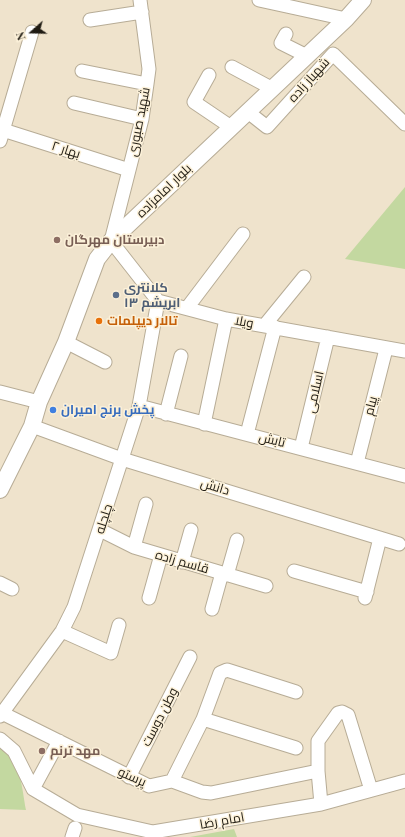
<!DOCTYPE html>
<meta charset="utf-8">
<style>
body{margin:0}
#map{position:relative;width:405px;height:837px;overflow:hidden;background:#efe3cc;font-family:"Playfair Display",serif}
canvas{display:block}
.north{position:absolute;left:12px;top:12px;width:40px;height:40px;-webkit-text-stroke:3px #fcf1d9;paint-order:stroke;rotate:250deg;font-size:11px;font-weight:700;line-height:16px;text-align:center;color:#1f1b13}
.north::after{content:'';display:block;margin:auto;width:14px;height:18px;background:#1f1b13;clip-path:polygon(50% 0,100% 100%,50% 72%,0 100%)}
</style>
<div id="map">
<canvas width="405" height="837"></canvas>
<div class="north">N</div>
</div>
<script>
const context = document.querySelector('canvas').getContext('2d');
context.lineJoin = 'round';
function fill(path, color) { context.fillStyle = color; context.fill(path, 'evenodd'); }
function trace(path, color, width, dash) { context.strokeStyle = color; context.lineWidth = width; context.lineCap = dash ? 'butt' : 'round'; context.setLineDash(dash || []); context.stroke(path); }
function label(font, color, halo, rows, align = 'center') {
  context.font = font + ' "Playfair Display",Cairo,serif'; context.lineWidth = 3; context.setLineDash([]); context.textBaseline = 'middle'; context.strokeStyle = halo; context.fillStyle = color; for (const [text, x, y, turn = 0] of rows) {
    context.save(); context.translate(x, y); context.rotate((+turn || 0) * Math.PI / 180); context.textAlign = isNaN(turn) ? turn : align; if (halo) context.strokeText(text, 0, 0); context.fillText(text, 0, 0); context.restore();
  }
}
fill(new Path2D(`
 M405 187V269L345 259Z
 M0 746C21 759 22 789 26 810L0 809Z
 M234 829 237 837H190Z`), '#c3d8a0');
const minor = new Path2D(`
 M140 0 149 69 147 84 142 119 111 241 158 301 226 319 405 351
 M259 0 346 19
 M90 20 142 12
 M286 34 281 43 307 56
 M232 67 273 89
 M82 71 147 84
 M209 75 194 102 231 127
 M74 103 142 119
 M248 112 267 127 333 54 405 124
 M3 130 129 170
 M0 141 32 32
 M187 308 243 234
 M264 326 304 277
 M66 342 105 362
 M0 392 39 402
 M139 406 405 476
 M166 414 181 356
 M204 424 226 319
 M32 426 122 459 399 544
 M247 434 275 327
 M301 448 328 337
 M357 463 386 349
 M100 530 134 547 266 586
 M134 547 146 504
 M182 562 191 530
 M294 571 367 592
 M227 575 237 540
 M0 583 12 589
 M149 598 161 555
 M365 598 380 538
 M212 609 222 573
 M62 631 111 653 119 625
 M2 713 149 786 172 781 202 792 211 793 318 771
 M0 716 62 631 74 607 139 406 158 301
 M203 719 296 748
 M0 739 14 751 33 789 77 815 153 832 321 804 405 781
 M129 777 190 657
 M172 781 203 719 220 673 227 670 296 692
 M33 789 59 741
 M321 804 318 771V741L338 713 342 712 348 715 371 790
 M72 837 75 828`);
const major = new Path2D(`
 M0 490 32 426 39 402 66 342 97 259 111 241 346 19 363 0`);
trace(minor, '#b7ac96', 15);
trace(major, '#b7ac96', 18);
trace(minor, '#fff', 13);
trace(major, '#fff', 16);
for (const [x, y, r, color] of [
 [57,240,4,"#8d6e63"],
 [116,295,4,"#5c6f8a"],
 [99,321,4,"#e8710a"],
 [53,410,4,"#3f7fe0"],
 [42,751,4,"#8d6e63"]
]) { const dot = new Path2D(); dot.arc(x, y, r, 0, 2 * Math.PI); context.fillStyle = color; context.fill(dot); trace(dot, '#fcf1d9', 1.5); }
label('13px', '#1f1b13', '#fcf1d9', [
 ["شهباز زاده",309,80,-48],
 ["شهید صبوری",139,122,-79],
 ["بهار ۲",66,150,18],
 ["بلوار امامزاده",164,191,-44],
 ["ویلا",244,322,11],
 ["اسلامی",315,392,-77],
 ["پیام",371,406,-76],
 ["تابش",272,440,14],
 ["دانش",215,487,17],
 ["چلچله",104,519,-72],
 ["قاسم‌ زاده",182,562,16],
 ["وطن دوست",160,717,-63],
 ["پرستو",132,777,24],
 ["امام رضا",222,821,-10]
]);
label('bold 13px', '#785e54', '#fcf1d9', [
 ["دبیرستان مهرگان",65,240],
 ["مهد ترنم",50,751]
], 'left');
label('bold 13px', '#4e5e75', '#fcf1d9', [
 ["کلانتری",124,288],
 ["۱۳ ابریشم",124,303]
], 'left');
label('bold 13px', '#c56008', '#fcf1d9', [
 ["تالار دیپلمات",107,321]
], 'left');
label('bold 13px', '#366cbe', '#fcf1d9', [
 ["پخش برنج امیران",61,410]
], 'left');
</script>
